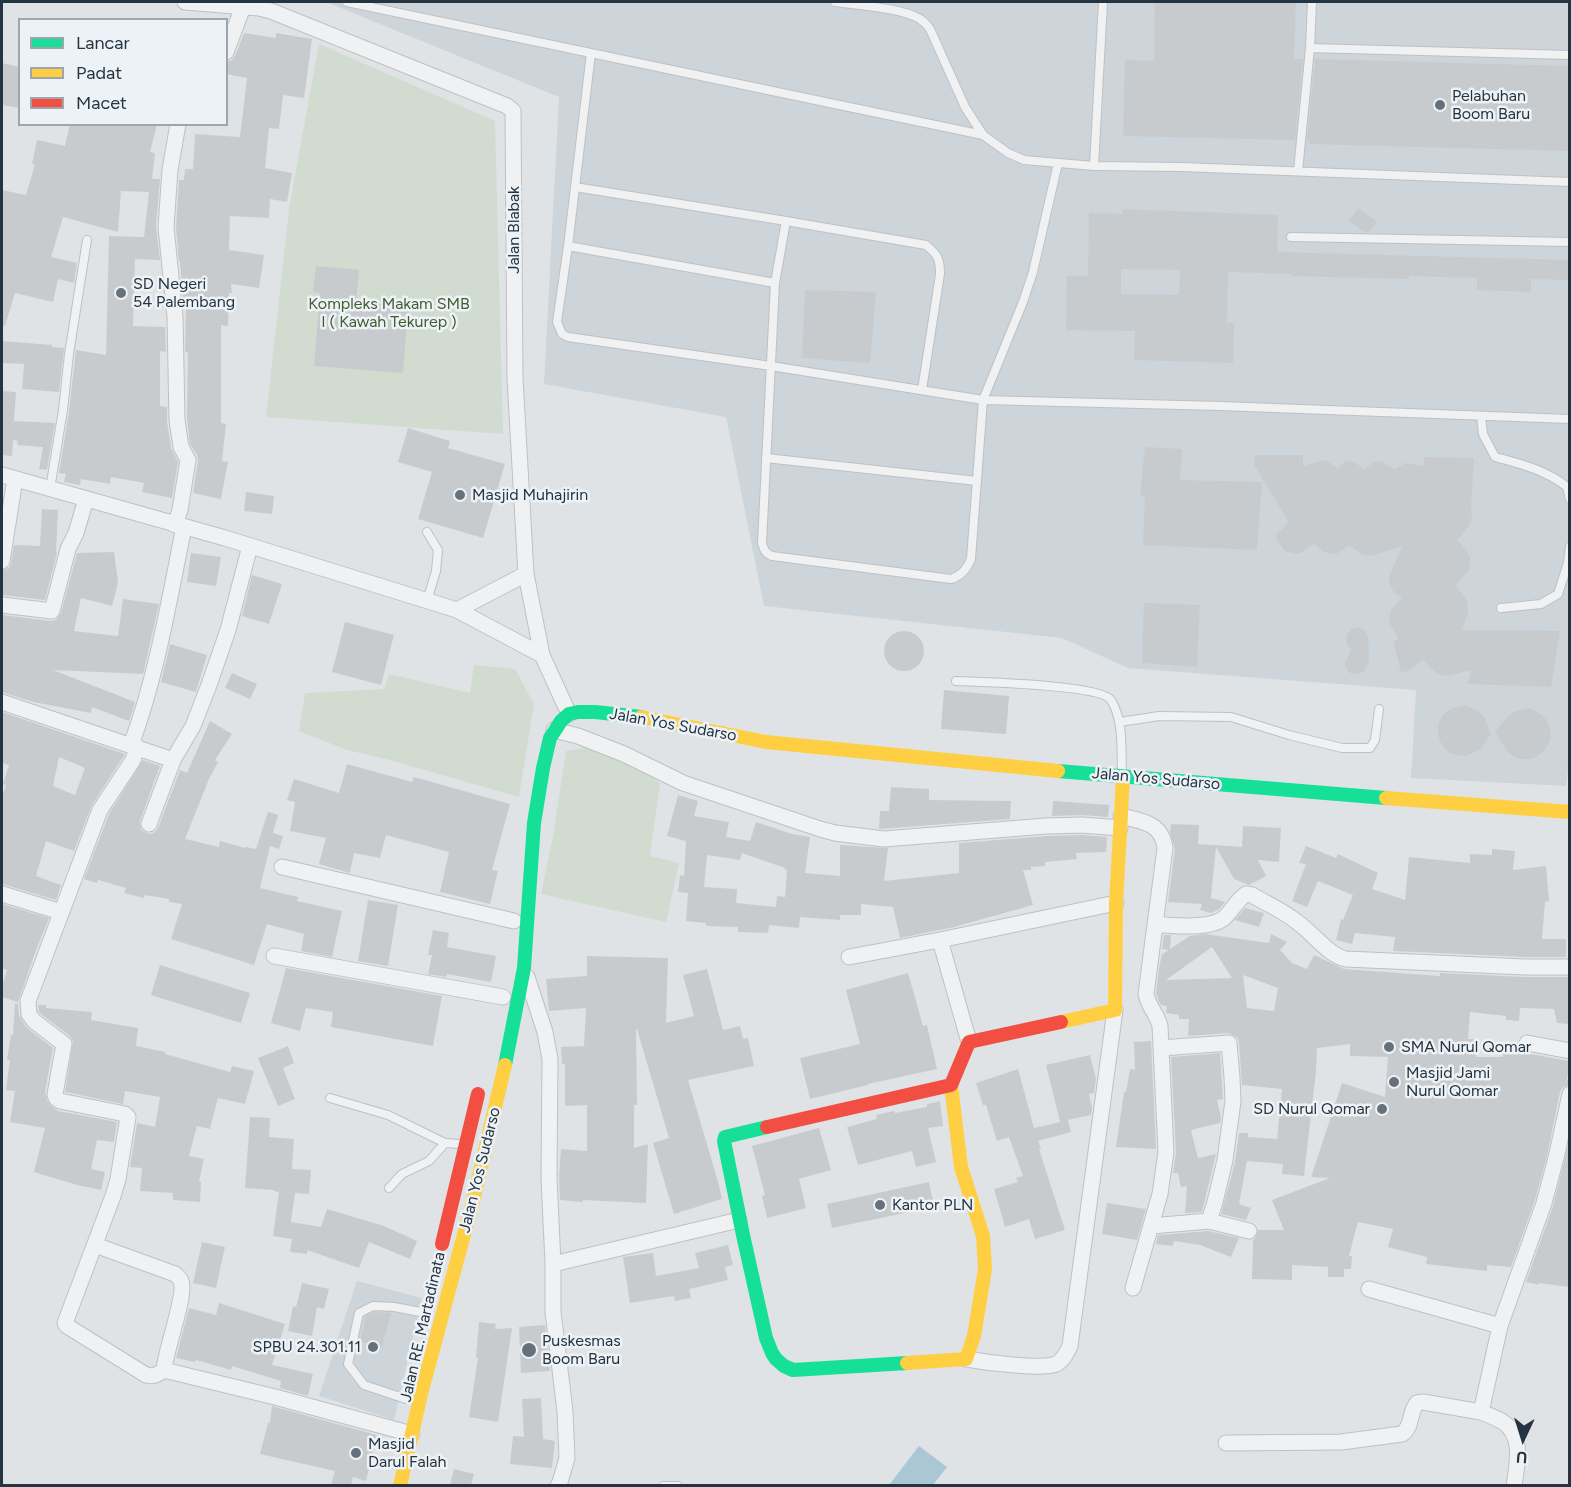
<!DOCTYPE html>
<style>
body{margin:0}
#map{position:relative;width:1571px;height:1487px;overflow:hidden;background:#e0e3e6;font-family:Figtree,sans-serif}
canvas{display:block}
.frame{position:absolute;inset:0;border:3px solid #253441;pointer-events:none}
.legend{position:absolute;left:18px;top:18px;width:210px;height:108px;box-sizing:border-box;background:#edf2f6;border:2px solid #9da6ae;margin:0;padding:8px 10px;list-style:none;font-size:18px;color:#253441}
.legend li{display:flex;align-items:center;gap:12px;height:30px}
.legend b{width:30px;border:2px solid #9da6ae}
.north{position:absolute;left:1493px;top:1409px;width:60px;height:60px;-webkit-text-stroke:4px #edf2f6;paint-order:stroke;rotate:184deg;font-size:16px;font-weight:700;line-height:24px;text-align:center;color:#253441}
.north::after{content:'';display:block;margin:auto;width:21px;height:27px;background:#253441;clip-path:polygon(50% 0,100% 100%,50% 72%,0 100%)}
</style>
<div id="map">
<canvas width="1571" height="1487"></canvas>
<div class="frame"></div>
<ul class="legend">
<li><b style="height:8px;background:#16e098"></b>Lancar</li>
<li><b style="height:8px;background:#ffcf43"></b>Padat</li>
<li><b style="height:8px;background:#f24e42"></b>Macet</li>
</ul>
<div class="north">U</div>
</div>
<script>
const context = document.querySelector('canvas').getContext('2d');
context.lineJoin = 'round';
function fill(path, color) { context.fillStyle = color; context.fill(path, 'evenodd'); }
function trace(path, color, width, dash) { context.strokeStyle = color; context.lineWidth = width; context.lineCap = dash ? 'butt' : 'round'; context.setLineDash(dash || []); context.stroke(path); }
function label(font, color, halo, rows, align = 'center') {
  context.font = font + ' Figtree,sans-serif'; context.lineWidth = 5; context.setLineDash([]); context.textBaseline = 'middle'; context.strokeStyle = halo; context.fillStyle = color; for (const [text, x, y, turn = 0] of rows) {
    context.save(); context.translate(x, y); context.rotate((+turn || 0) * Math.PI / 180); context.textAlign = isNaN(turn) ? turn : align; if (halo) context.strokeText(text, 0, 0); context.fillText(text, 0, 0); context.restore();
  }
}
fill(new Path2D(`
 M326 2H1569L1570 753 1566 786 1411 778 1416 690 1128 668 1062 638 764 606 726 417 544 384 559 97Z
 M357 1281 422 1298 394 1420 319 1396Z`), '#cdd4da');
fill(new Path2D(`
 M319 44 495 121 503 434 266 417 289 209Z
 M474 665 515 669 534 704 519 797 386 759 347 750 299 731 305 693 384 689 389 674 470 693Z
 M588 747 634 763 660 783 650 856 679 863 666 922 541 894 553 837 566 751Z`), '#d2dbcf');
fill(new Path2D(`
 M919 1446 947 1467 933 1485H889Z`), '#abc6d4');
fill(new Path2D(`
 M1155 2H1296L1294 59H1303L1295 140 1123 136 1125 60 1154 61Z
 M244 33 276 38V33L312 39 304 98 283 95 279 129 269 128 265 168 292 173 287 202 270 199 269 218 230 216 229 250 264 255 259 288 231 284 232 293H229L228 326 221 325V423L226 424 222 461 228 462 221 499 193 493 198 461 197 455 190 444 187 419 188 352H185L186 301H183L180 261H179L176 227 179 180H184L185 169H193L195 134 240 137 247 78 226 74V62L232 60 235 56Z
 M1315 59 1569 66V151L1309 144V141H1307Z
 M2 63 20 67V108L2 105Z
 M70 124H157L150 152 155 153 152 179H160L156 226 160 260 135 259 133 326 165 327 166 352 160 351V406L167 407V421L171 448 178 462 172 498 142 492 144 483 111 477 110 484 81 479 80 485 64 482 66 474 59 473 69 411 76 350 106 355 109 236 144 237 149 192 121 191 118 232 63 217 51 257 77 263 74 283 58 279 53 302 15 293 5 326 2 325V190L26 195 35 164H32L37 140 65 146Z
 M1358 208 1377 222 1369 232H1364L1349 221Z
 M1122 209 1278 215 1277 252 1569 260V280L1531 279V292L1477 290V278L1409 276V279L1291 276V274L1228 272 1227 323H1234L1233 363 1134 360 1135 331 1066 330 1067 276H1088L1089 213 1122 214ZM1121 269 1180 270 1179 295 1121 294Z
 M316 266 359 270 356 302 408 306 403 373 314 366 320 293 313 292Z
 M805 290 876 292 870 363 802 358Z
 M2 341 52 345V347L64 348 59 392 22 389 24 364 2 363Z
 M2 391 16 392 14 421 55 423 47 470 39 469 43 447 17 445 18 441 13 440 12 456 2 455Z
 M408 428 450 441 448 448 505 464 483 538 418 519 432 472 398 462Z
 M1145 447 1182 449 1180 480 1262 482 1257 550 1143 545 1145 497 1140 496Z
 M1255 455H1303V466L1323 460 1327 461 1338 469 1345 462 1352 461 1365 469 1373 462 1380 461 1395 469 1405 463 1424 466V457L1474 458 1471 509 1472 518 1470 525 1457 540 1467 551 1470 557V564L1468 571 1455 586 1466 598 1468 605V612L1462 630 1560 631 1551 687 1468 684 1471 670 1447 676 1441 675 1435 672 1423 660 1410 670 1401 673 1394 642 1398 638 1390 624 1389 620 1391 610 1402 598 1393 591 1389 582V577L1402 546 1371 556 1361 554 1349 545 1340 552 1335 554 1324 552 1314 543 1302 552 1297 554 1287 552 1283 549 1275 536 1289 522 1254 465Z
 M246 492 274 496 272 514 244 511Z
 M42 509 58 510 56 553H57L45 600 2 595 3 570 9 568 11 563 14 545 40 546Z
 M114 552 118 582 112 606 81 598 74 631 118 636 123 599 159 604 143 674 53 670 135 702 129 721 92 707 91 713 33 702 2 692V624L3 615 51 621 56 620 61 613 77 553Z
 M191 553 221 557 216 586 187 582Z
 M252 575 282 584 269 624 242 616Z
 M1144 603 1200 605 1197 667 1142 663Z
 M345 622 394 635 381 685 332 672Z
 M1358 627 1365 630 1368 636 1369 661 1364 671 1357 674 1350 673 1345 667V663L1351 650 1346 642 1347 634 1351 629Z
 M884 651a20 20 0 1 1 40 0a20 20 0 1 1-40 0Z
 M170 644 207 655 196 692 161 682Z
 M232 673 257 684 250 699 225 688Z
 M944 690 1009 696 1006 734 941 729Z
 M1466 705 1478 711 1484 717 1491 734 1480 749 1473 753 1466 756 1458 755 1450 753 1444 748 1440 741 1438 733V726L1441 718 1446 712 1453 708Z
 M1529 708 1541 714 1547 721 1550 729 1551 737 1548 745 1543 752 1536 757 1529 759H1521L1513 756 1507 751 1495 732 1509 715 1516 711Z
 M2 712 125 754 92 805 74 851 46 841 36 876 61 885 56 900 2 884V797L6 785 3 784 9 765 2 763ZM59 757 85 768 75 795 53 786Z
 M210 721 232 734 215 760 218 762 209 779 185 839 219 847 220 841 245 848 246 847 256 849 268 812 278 815 273 833 283 836 279 849 270 846 260 888 298 897 297 901 342 911 332 957 301 951 304 934 267 924 254 965 171 939 182 904 169 902V899L145 895 144 898 124 893 126 888 98 880 97 883 84 879 109 814 143 760 160 766 140 821V826L142 831 150 834 155 832 158 828 180 770 187 773Z
 M347 764 412 782 414 777 510 804 492 870 498 871 490 904 440 892 449 852 386 835 380 858 354 853 350 873 319 864 326 838 290 831 295 802 287 800 294 779 339 793Z
 M891 787 929 789V800L1011 801 1010 819 879 829 880 811H889Z
 M678 795 698 801 694 816 729 822 726 837 750 841 756 822 792 834 810 837 805 873 840 876V845L888 848 884 881 959 873V843L1047 836 1082 835 1107 837 1106 852 1076 853 1077 859 1045 862V866L1031 867V870H1023L1033 905 954 927 900 938 893 907 861 904V915H840V920L800 917 799 928 769 925 768 933 738 932V927L706 926V923L686 921 688 893 678 892 680 875 684 876 686 841 667 836ZM742 853 785 868 784 869 787 870 785 897 777 896 776 907 736 903 737 889 704 887 707 855 740 860Z
 M1053 801 1109 805 1108 817 1082 815 1052 816Z
 M1171 824 1199 825 1198 844 1242 847 1243 826 1281 828 1279 862 1258 860 1266 876 1249 885 1234 879 1216 847 1211 898 1225 902 1222 906 1218 910 1211 913 1200 910 1202 904 1168 902 1175 849 1170 832Z
 M1306 846 1336 858 1338 854 1378 873 1372 889 1405 900 1409 857 1470 863V854L1492 855V849L1515 851 1513 870 1546 866 1549 901 1545 902 1542 939H1566V957H1525L1393 951 1395 937 1355 933 1352 944 1336 940 1341 919 1343 920 1353 895 1318 881 1307 907 1292 901 1306 864 1299 863Z
 M368 900 398 905 388 966 358 961Z
 M2 904 49 918 36 950 18 1002 2 997V987L7 970 2 968Z
 M1245 908 1264 913 1259 927 1235 920Z
 M433 930 449 933 447 947 496 956 491 982 447 974 446 977 428 974 432 955H428Z
 M1205 934 1269 943 1271 934 1287 942 1280 950 1292 963 1307 969 1314 955 1344 969 1440 976V973L1525 977H1569V1024L1557 1023 1554 1009 1520 1008 1519 1021 1506 1020V1016L1470 1012 1468 1039H1477L1476 1057H1503V1045L1518 1044 1520 1050 1525 1053 1569 1061 1567 1080H1569L1568 1085 1563 1087 1560 1092 1547 1156 1535 1200 1511 1267 1487 1265V1271L1426 1264 1427 1257 1388 1247 1393 1229 1358 1222 1349 1256H1352L1351 1269H1344V1277H1328V1267L1292 1265V1280L1252 1279 1253 1240 1256 1237 1258 1230H1284L1272 1200 1330 1178 1311 1177 1342 1083 1385 1097 1388 1057 1350 1056V1044L1317 1048 1316 1071 1304 1176 1282 1174 1283 1164 1247 1161 1239 1204 1251 1208 1246 1220 1221 1214 1235 1162 1239 1133H1248V1137L1277 1139 1282 1089 1242 1085 1239 1042 1237 1037 1228 1033 1188 1036 1189 1019H1179V1015L1166 1013 1167 1006 1161 1005 1159 1002 1156 993 1159 968 1162 954 1169 950 1162 949 1164 935H1171L1170 949 1190 936ZM1212 947 1232 978 1166 980ZM1243 975 1278 988 1274 1011 1247 1008Z
 M587 956 668 958 666 1023 694 1016 683 975 707 969 723 1030 740 1026 743 1039 748 1038 754 1066 688 1080 719 1185 722 1199 674 1214 653 1143 669 1138 637 1029H636L637 1105H634V1148L648 1144 646 1203 583 1200V1202L560 1200 559 1176 561 1149 587 1151V1105L565 1106V1064H562L561 1047 584 1046 586 1008 549 1011 546 979 587 976Z
 M160 965 250 993 241 1023 151 995Z
 M286 968 442 996 433 1046 331 1027 333 1012 306 1008 300 1031 271 1023Z
 M908 973 923 1026 927 1025 937 1069 868 1084V1085L810 1099 800 1058 860 1044 846 990Z
 M15 1004H18L19 1015 26 1027 53 1048 45 1092 47 1100 50 1105 58 1111 117 1122 114 1142 97 1140 91 1169 105 1172 101 1190 77 1185 34 1172 45 1128 10 1122 15 1091 6 1090 10 1060H7L11 1035H13Z
 M38 1005H46V1008L92 1012 91 1020 138 1028 136 1046 165 1052V1054L230 1072 232 1066 254 1071 245 1104 218 1098 210 1129 197 1126 189 1156 204 1159 199 1181 201 1182 200 1202 173 1200V1193L140 1191 142 1168 130 1167 137 1123 155 1127 160 1097 125 1091 123 1104 65 1092 73 1041 70 1036 41 1014 39 1011Z
 M1151 1041 1156 1149 1116 1147 1124 1092H1126L1130 1069 1135 1070 1134 1042Z
 M288 1046 294 1063 283 1068 295 1099 278 1106 258 1058Z
 M1220 1053 1223 1099 1217 1100 1221 1118 1220 1123 1191 1130 1198 1158 1216 1154 1215 1158 1202 1212 1185 1213 1187 1186 1181 1187 1178 1173H1173L1176 1152 1171 1057Z
 M1090 1055 1096 1079 1094 1093 1089 1094 1092 1108 1091 1115 1068 1120 1071 1132 1038 1141 1041 1148 1039 1149 1065 1230 1035 1239 1029 1219 1005 1227 994 1189 1018 1182 1016 1178 1023 1176 1009 1137 997 1141 986 1105H983L976 1083 1018 1069 1034 1128 1060 1122 1046 1065Z
 M940 1101 943 1126 928 1128 936 1162 916 1167 912 1151 858 1165 847 1127 877 1119 876 1115 894 1111 895 1113 927 1107V1104Z
 M250 1117 270 1118 269 1137 294 1139 292 1169 311 1170 309 1194 295 1193 291 1222 321 1227 327 1209 384 1226 417 1241 410 1259 369 1242 359 1268 307 1250V1254L290 1252 292 1239 273 1236 279 1192 274 1191V1190L245 1188Z
 M819 1128 831 1170 799 1179 806 1208 767 1218 762 1196 765 1195 752 1146Z
 M1569 1142V1287L1539 1283V1285L1526 1282 1553 1206Z
 M929 1182 934 1207 832 1228 827 1204Z
 M1107 1203 1146 1209 1137 1240 1102 1234Z
 M1208 1231 1239 1238 1231 1257 1200 1245 1174 1241 1173 1246 1156 1244 1158 1235Z
 M202 1242 225 1247 216 1288 193 1283Z
 M728 1245 733 1265 725 1267 728 1280 689 1289 691 1298 675 1301 674 1296 630 1303 623 1257 653 1253 656 1276 699 1268 695 1253Z
 M302 1283 329 1289 324 1309 317 1307 312 1336 288 1331 293 1306 296 1307Z
 M219 1303 285 1324 272 1365 313 1374 308 1396 280 1388 281 1381 232 1366 231 1370 196 1360 195 1362 176 1358 189 1308 216 1315Z
 M374 1312 391 1313 382 1347 360 1341 366 1316Z
 M479 1322 496 1324 495 1329 512 1328 498 1422 469 1417 478 1358H476Z
 M545 1325 550 1371 521 1373 519 1327Z
 M541 1398 543 1439 555 1441 552 1468 510 1464 513 1436 524 1437 522 1399Z
 M272 1406 377 1435 366 1481 353 1477 351 1485H331L335 1471 260 1454 268 1423H270Z
 M454 1469 474 1474 471 1485H450Z`), '#c8cbce');
const lane = new Path2D(`
 M347 2 983 135 965 107 930 29C927 25 925 22 920 19 902 8 857 5 835 2
 M1312 2 1310 48 1570 55
 M591 53 568 246 557 322 562 334 568 337 771 366 983 400 1220 406 1570 419
 M983 135 1008 153 1024 160 1094 166 1182 167 1570 182
 M1094 166 1103 2
 M1298 171 1310 48
 M575 187 786 221 926 245C938 255 940 259 940 274L922 390
 M786 221 775 283 762 543C764 550 765 553 772 556L951 579C962 575 966 570 971 559L983 400 1023 302 1033 272 1058 163
 M1291 237 1570 242
 M568 246 775 283
 M1481 416 1483 434 1495 457C1521 464 1546 470 1567 487L1570 499
 M766 458 977 481
 M50 489 63 410 69 354 87 240
 M427 601 436 571 438 550 427 532
 M1501 608 1541 604 1558 594 1568 563 1570 547
 M956 681C980 682 1101 685 1111 700 1124 721 1121 750 1122 773
 M1120 722 1159 716 1231 717 1289 735 1342 748H1370L1375 740 1379 709
 M330 1098 388 1115 445 1143 460 1144
 M389 1188 402 1174 429 1161 445 1143
 M406 1399 364 1385 348 1364 359 1313 373 1306 394 1307 426 1313
 M663 1486H678`);
const street = new Path2D(`
 M185 2 259 8 271 11 507 106 513 111 515 378 526 574 542 655 569 714
 M226 52 243 7
 M2 475 225 538 457 610 542 655
 M175 525 180 510 188 460 181 447 177 420 175 317 166 227 170 170 178 124
 M2 561 15 479
 M2 605 52 611 68 549 76 533 86 499
 M457 610 526 574
 M2 702 173 760
 M554 730 578 736 624 754 683 783 820 829 835 833 884 839 1046 826 1082 825 1120 828
 M131 745C157 675 169 600 184 527
 M137 747 133 760 100 810 28 1001 29 1014 34 1021 64 1044 55 1094 56 1098 60 1101 125 1114 128 1117 118 1179 113 1196 65 1323 67 1326 146 1375C153 1377 157 1375 164 1370L275 1397 412 1434
 M1121 816C1142 821 1162 823 1165 848L1146 994C1148 1006 1157 1014 1160 1026L1166 1152 1160 1194 1133 1288
 M149 824 173 760 193 726 209 685 228 630 250 546
 M282 867 514 921
 M2 894 61 912
 M1155 924C1172 926 1211 929 1224 918 1232 911 1237 900 1246 894L1252 895C1267 904 1284 911 1297 922 1313 933 1328 955 1346 959L1525 967H1570
 M274 956 503 997
 M849 957 940 940
 M527 977 545 1032 550 1059 549 1178 553 1264
 M969 1042 940 940 1116 903
 M1527 1043 1570 1051
 M1161 1048 1229 1043 1232 1077 1233 1101 1225 1160 1215 1202 1209 1221
 M1151 1226 1209 1221 1249 1231
 M95 1245 175 1274C177 1276 180 1278 181 1281 187 1294 165 1351 164 1370
 M1369 1289 1500 1326
 M966 1359C984 1362 1041 1370 1056 1364 1063 1361 1067 1352 1070 1346L1115 1010
 M1481 1412C1488 1415 1497 1418 1503 1422 1524 1436 1517 1464 1514 1486
 M1226 1443 1341 1442 1402 1434C1413 1427 1409 1412 1417 1403L1423 1402 1481 1412 1500 1326 1544 1203 1556 1158 1570 1094
 M558 1486 560 1482 567 1458 565 1411 553 1312V1264L739 1220`);
trace(lane, '#bec1c4', 10);
trace(street, '#bec1c4', 17);
trace(lane, '#eff1f3', 8);
trace(street, '#eff1f3', 15);
trace(new Path2D(`
 M1058 771 1386 798
 M505 1065 524 968 534 823 543 768 550 738 561 721 569 714 578 712H595L641 717
 M767 1127 725 1137 724 1141 743 1235 766 1338 772 1353 776 1359 784 1366 793 1370 907 1363`), '#16e098', 14);
trace(new Path2D(`
 M641 717 766 742 1058 771
 M1386 798 1570 812
 M1061 1022 1115 1010 1116 903 1123 777
 M907 1363 966 1359 974 1336 985 1269 983 1236 961 1167 951 1085
 M400 1486 421 1394 473 1201 505 1065`), '#ffcf43', 14);
trace(new Path2D(`
 M767 1127 951 1085 969 1042 1061 1022
 M442 1244 478 1094`), '#f24e42', 14);
for (const [x, y, r, color] of [
 [1440,105,6,"#66717b"],
 [121,293,6,"#66717b"],
 [460,495,6,"#66717b"],
 [1389,1047,6,"#66717b"],
 [1394,1082,6,"#66717b"],
 [1382,1109,6,"#66717b"],
 [880,1205,6,"#66717b"],
 [373,1347,6,"#66717b"],
 [529,1350,8,"#66717b"],
 [356,1453,6,"#66717b"]
]) { const dot = new Path2D(); dot.arc(x, y, r, 0, 2 * Math.PI); context.fillStyle = color; context.fill(dot); trace(dot, '#edf2f6', 2); }
label('16px', '#253441', '#edf2f6', [
 ["Pelabuhan",1452,96],
 ["Boom Baru",1452,114],
 ["SD Negeri",133,284],
 ["54 Palembang",133,302],
 ["Masjid Muhajirin",472,495],
 ["SMA Nurul Qomar",1401,1047],
 ["Masjid Jami",1406,1073],
 ["Nurul Qomar",1406,1091],
 ["SD Nurul Qomar",1370,1109,"right"],
 ["Kantor PLN",892,1205],
 ["Puskesmas",542,1341],
 ["Boom Baru",542,1359],
 ["SPBU 24.301.11",361,1347,"right"],
 ["Masjid",368,1444],
 ["Darul Falah",368,1462]
], 'left');
label('16px', '#253441', '#edf2f6', [
 ["Jalan Blabak",514,230,-90],
 ["Jalan Yos Sudarso",673,725,10],
 ["Jalan Yos Sudarso",1156,779,5],
 ["Jalan Yos Sudarso",480,1170,-76],
 ["Jalan RE. Martadinata",423,1327,-77]
]);
label('16px', '#425e31', '#edf2f6', [
 ["Kompleks Makam SMB",389,304],
 ["I ( Kawah Tekurep )",389,322]
]);
</script>
